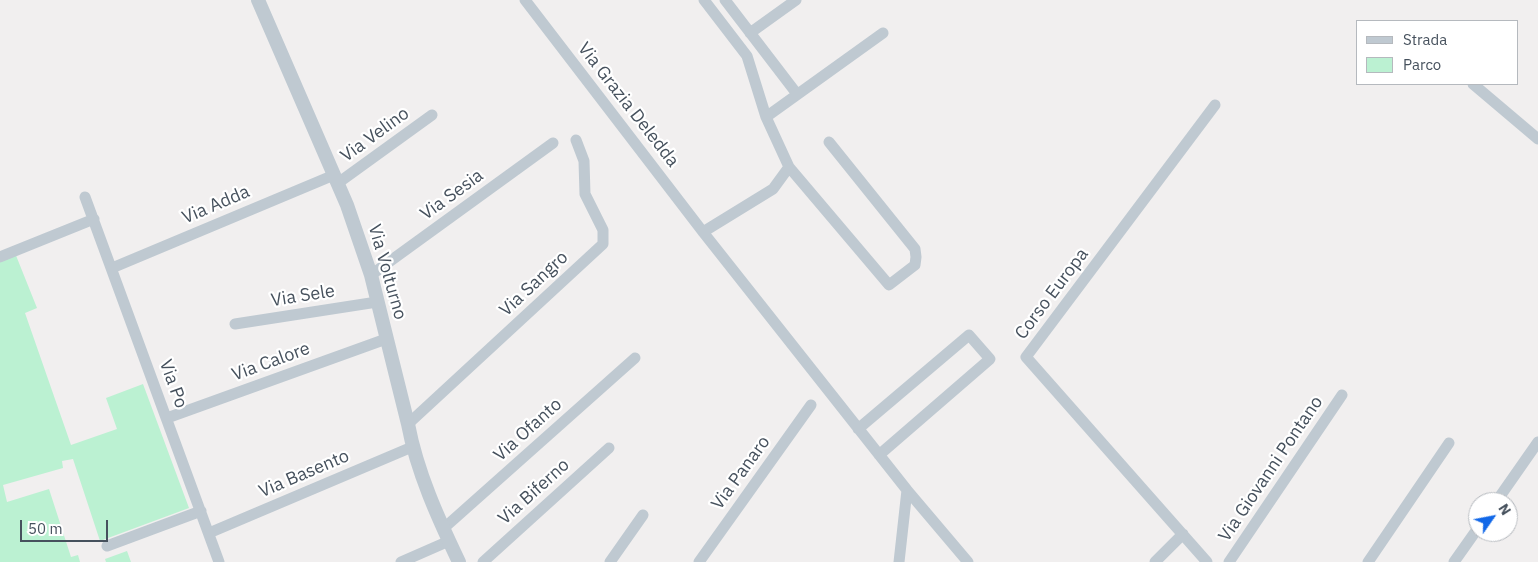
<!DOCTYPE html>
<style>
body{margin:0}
#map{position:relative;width:1538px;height:562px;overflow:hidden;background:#f1efef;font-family:"IBM Plex Sans",sans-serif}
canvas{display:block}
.legend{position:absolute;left:1356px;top:20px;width:162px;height:65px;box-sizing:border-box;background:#fff;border:1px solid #b5b9be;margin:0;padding:6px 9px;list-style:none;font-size:15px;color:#46515d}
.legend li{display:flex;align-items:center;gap:10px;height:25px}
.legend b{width:25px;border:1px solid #b5b9be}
.north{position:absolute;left:1468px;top:492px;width:50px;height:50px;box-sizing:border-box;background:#fff;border:1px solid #b5b9be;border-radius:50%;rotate:57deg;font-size:14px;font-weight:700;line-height:20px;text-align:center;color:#46515d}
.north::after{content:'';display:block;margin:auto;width:18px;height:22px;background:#1268e8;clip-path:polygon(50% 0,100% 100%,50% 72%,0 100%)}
.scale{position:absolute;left:20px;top:520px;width:88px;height:22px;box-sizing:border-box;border:2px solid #46515d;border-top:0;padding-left:6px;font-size:15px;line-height:18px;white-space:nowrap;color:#46515d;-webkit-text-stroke:4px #fff;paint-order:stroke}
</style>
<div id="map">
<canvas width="1538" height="562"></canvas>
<ul class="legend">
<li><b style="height:6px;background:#bfc9d1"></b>Strada</li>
<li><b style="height:14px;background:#bbf1d2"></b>Parco</li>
</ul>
<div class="north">N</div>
<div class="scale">50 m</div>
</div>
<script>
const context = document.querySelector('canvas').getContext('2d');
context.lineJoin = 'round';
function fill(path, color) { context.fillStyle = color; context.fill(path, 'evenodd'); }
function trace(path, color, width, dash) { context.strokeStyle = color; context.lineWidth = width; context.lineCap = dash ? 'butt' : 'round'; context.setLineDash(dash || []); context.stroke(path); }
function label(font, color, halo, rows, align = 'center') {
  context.font = font + ' "IBM Plex Sans",sans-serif'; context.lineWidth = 4.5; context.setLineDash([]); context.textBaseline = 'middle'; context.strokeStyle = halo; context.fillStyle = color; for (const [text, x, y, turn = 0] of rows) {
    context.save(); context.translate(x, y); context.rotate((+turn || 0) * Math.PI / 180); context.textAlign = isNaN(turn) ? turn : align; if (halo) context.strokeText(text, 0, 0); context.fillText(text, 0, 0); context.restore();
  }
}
fill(new Path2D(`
 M13 248 37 308 25 313 71 445 117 429 106 398 143 384 189 508 100 541 73 459 62 461 63 468 3 485 7 502 49 489 71 557 78 555 80 562H0V253Z
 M127 551 131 562H106L105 559Z`), '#bbf1d2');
trace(new Path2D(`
 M525 0 703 232 907 490 968 562
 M704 0 747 56 766 117
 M725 0 797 94
 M750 33 796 0
 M1473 84 1538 139
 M789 167 889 285 915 265 916 257 915 249 829 142
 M338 183 432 115
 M85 197 219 562
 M703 232 773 189 789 167 766 117 883 33
 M0 257 94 219
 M112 268 334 175
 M371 275 553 143
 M235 324 377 302
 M167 418 386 339
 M408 424 603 244V230L585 194 584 161 576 140
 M858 429 969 335 990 359 879 455
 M1496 502 1538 442
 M444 528 635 358
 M209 533 412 447
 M107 546 201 511
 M401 562 449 541
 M483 562 609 448
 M610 562 643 515
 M699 562 811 405
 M899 562 907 490
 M1155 562 1183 534
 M1207 562 1026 357 1215 105
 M1229 562 1342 395
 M1368 562 1449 443
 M1454 562 1478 528`), '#bfc9d1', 11);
trace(new Path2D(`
 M258 0 347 205 371 275 408 424C417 472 438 518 459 562`), '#bfc9d1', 14);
label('18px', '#46515d', '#fff', [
 ["Via Grazia Deledda",628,105,52],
 ["Via Velino",375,135,-36],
 ["Via Sesia",452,195,-36],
 ["Via Adda",216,205,-23],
 ["Via Volturno",387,272,74],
 ["Via Sangro",534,284,-43],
 ["Corso Europa",1052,294,-53],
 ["Via Sele",303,296,-9],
 ["Via Calore",271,362,-20],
 ["Via Po",173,384,70],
 ["Via Ofanto",528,430,-42],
 ["Via Giovanni Pontano",1271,469,-56],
 ["Via Panaro",741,473,-54],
 ["Via Basento",304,474,-23],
 ["Via Biferno",534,492,-42]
]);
</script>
